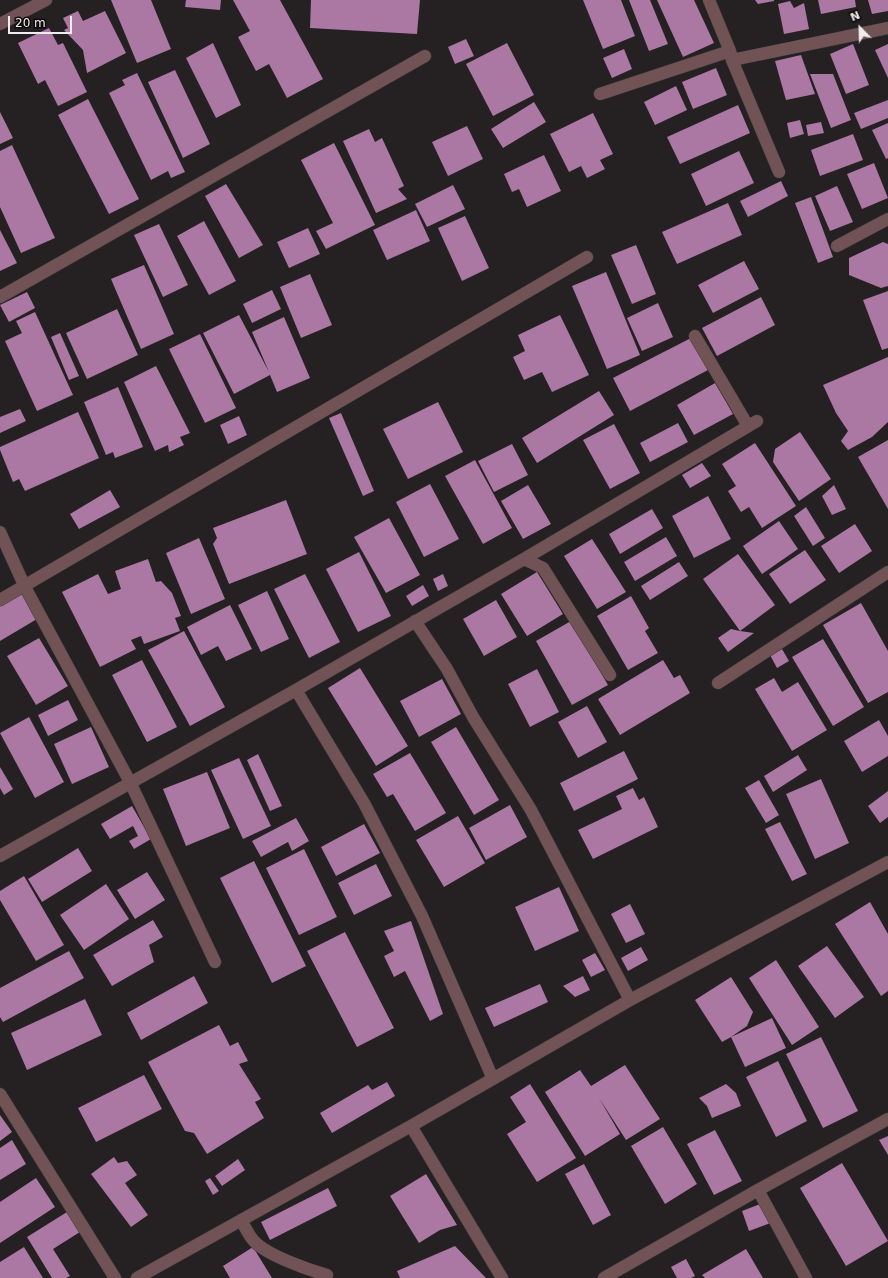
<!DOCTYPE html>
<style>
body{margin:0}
#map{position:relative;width:888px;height:1278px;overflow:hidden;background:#252022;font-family:"DejaVu Sans",sans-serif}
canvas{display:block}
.north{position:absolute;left:840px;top:8px;width:40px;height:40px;-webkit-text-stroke:3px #0d0a0b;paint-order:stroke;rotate:337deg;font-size:11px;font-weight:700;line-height:16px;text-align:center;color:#efeced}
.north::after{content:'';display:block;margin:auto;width:14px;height:18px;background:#efeced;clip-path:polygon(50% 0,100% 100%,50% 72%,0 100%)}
.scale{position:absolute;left:8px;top:16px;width:64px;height:18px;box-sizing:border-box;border:2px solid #efeced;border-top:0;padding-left:5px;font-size:12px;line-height:14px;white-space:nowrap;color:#efeced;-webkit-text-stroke:3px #0d0a0b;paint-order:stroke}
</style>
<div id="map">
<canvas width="888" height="1278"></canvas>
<div class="north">N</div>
<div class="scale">20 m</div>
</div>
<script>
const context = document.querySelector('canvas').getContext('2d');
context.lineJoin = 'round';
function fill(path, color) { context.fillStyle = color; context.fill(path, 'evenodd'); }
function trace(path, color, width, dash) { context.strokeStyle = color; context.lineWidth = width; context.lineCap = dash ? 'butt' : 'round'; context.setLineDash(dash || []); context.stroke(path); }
fill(new Path2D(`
 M111 0H151L171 49 137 63Z
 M186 0H221L220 10 185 7Z
 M233 0H280L323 79 287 98 269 64 256 71 238 37 250 31Z
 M311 0H420L417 34 310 28Z
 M583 0H621L635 36 603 49Z
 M629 0H650L668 44 649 51Z
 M657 0H694L714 43 683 57Z
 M755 0H774V1L758 4Z
 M818 0H855L856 7 821 14Z
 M868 0H888V11L872 14Z
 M790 1 794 8 804 3 809 29 784 34 778 4Z
 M78 11 83 21 105 11 126 53 87 73 83 50 64 30 68 28 63 18Z
 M49 28 58 45 63 43 87 92 58 106 45 80 38 84 18 43Z
 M466 39 474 56 455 64 448 47Z
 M213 43 241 105 216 118 186 58Z
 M507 43 534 95 493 116 466 64Z
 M853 44 869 85 846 94 830 54Z
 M888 44V78L875 50Z
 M624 49 632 69 612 78 603 58Z
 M801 55 815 94 786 100 775 61Z
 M716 68 727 95 693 109 682 82Z
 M175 70 210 144 183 158 148 82Z
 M137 73 185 172 171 178 168 171 151 180 109 93 125 85 122 80Z
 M810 74H833L851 120 831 128Z
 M676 86 687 110 655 125 644 102Z
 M88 99 139 199 109 214 58 115Z
 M888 100V118L861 129 854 113Z
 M534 102 546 122 503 148 491 129Z
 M738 105 750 133 680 164 667 137Z
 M0 112 13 138 0 144Z
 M593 113 613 154 600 160 605 169 587 178 581 166 569 172 550 134Z
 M800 120 804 134 790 138 787 123Z
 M821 122 824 133 808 136 806 125Z
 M888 123V158L886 159 872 130Z
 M467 126 483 159 448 176 432 142Z
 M369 129 375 142 382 138 404 186 398 189 407 199 376 213 343 141Z
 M853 134 863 160 820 176 811 150Z
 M334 143 375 225 326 249 316 231 333 223 301 160Z
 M12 145 55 238 21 253 0 207V151Z
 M739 151 754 183 706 206 691 174Z
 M544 155 561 191 527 207 519 189 512 192 504 174Z
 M874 163 888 198 862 209 847 174Z
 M781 181 788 196 748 217 740 201Z
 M226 184 263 245 239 258 205 196Z
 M453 185 465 209 427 227 415 204Z
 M837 186 853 222 830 231 815 196Z
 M811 197 833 257 818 263 795 203Z
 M728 203 742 235 677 264 662 232Z
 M416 210 430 241 387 260 373 230Z
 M465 216 489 268 462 281 438 228Z
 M204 221 236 281 209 295 177 236Z
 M159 224 188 285 163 297 134 235Z
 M308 228 320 254 289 268 277 242Z
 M0 230 17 263 0 271Z
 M883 242 888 244V286L881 288 849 275V258Z
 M636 245 656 294 632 304 611 255Z
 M744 261 759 289 713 313 698 285Z
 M144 265 174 334 141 349 111 279Z
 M606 272 640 355 607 369 572 286Z
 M310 274 332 325 301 338 280 287Z
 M272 290 281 309 252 323 243 304Z
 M888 291V348L882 350 863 300Z
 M27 292 35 308 9 322 0 305Z
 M761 297 775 325 717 356 702 328Z
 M658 303 673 337 642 351 627 318Z
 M117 309 138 355 87 379 66 333Z
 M35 312 73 395 37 411 5 341 22 333 16 321Z
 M239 315 269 372 252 332 284 317 310 378 277 392 270 375 234 394 203 333Z
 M560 315 589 375 552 392 542 372 524 380 513 357 525 351 518 335Z
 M60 333 79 376 69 380 51 337Z
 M200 334 236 408 205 423 169 349Z
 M691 338 708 370 630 411 613 378Z
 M888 357V422L872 437 848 450 841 441 848 431 836 413 823 385Z
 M156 366 190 433 180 437 184 445 169 452 168 445 155 451 124 382Z
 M715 383 733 414 694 435 677 405Z
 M118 387 143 447 115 458 113 452 106 455 84 402Z
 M599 391 614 415 537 463 522 438Z
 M438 402 463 452 408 479 383 429Z
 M20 409 26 421 0 433V417Z
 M78 412 99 458 25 491 19 479 13 482 0 450V447Z
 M341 413 374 491 363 496 329 418Z
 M239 416 247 435 228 444 220 425Z
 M678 423 688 442 650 462 640 443Z
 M614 424 640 473 610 489 583 440Z
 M800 432 831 479 799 501 773 462 775 449Z
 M888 440V509L858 457Z
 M755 443 796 506 762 528 749 507 741 512 728 491 736 486 722 464Z
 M512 444 528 475 494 492 478 461Z
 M475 460 512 528 483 544 445 476Z
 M702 463 711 476 690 488 682 475Z
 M430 484 459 539 424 557 396 502Z
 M528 485 551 524 523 539 501 501Z
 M834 485 846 509 832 515 822 496Z
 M110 490 120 507 79 529 70 514Z
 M708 496 731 539 694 558 672 516Z
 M286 500 307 554 229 584 213 544 217 538 213 528Z
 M806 507 825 538 813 546 794 516Z
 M652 509 663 528 620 554 609 534Z
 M389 518 420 575 386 593 354 537Z
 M779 521 798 549 762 574 743 546Z
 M855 524 872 551 839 573 821 546Z
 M666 537 677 556 635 581 624 562Z
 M199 538 225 599 191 614 166 553Z
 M592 539 626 592 597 609 564 556Z
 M805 550 826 580 790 604 769 574Z
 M359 552 391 616 358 632 326 569Z
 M738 554 775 605 740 631 754 633 728 652 718 638 731 629 740 631 703 579Z
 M148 559 156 582 161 581 172 593 181 616 175 618 180 631 144 644 141 636 131 640 136 649 100 667 62 592 98 574 108 594 121 589 115 571Z
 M679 562 688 576 650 600 641 586Z
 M537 572 563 614 527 636 501 594Z
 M305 574 340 642 309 658 274 589Z
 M443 574 448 586 438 591 433 579Z
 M423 585 429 596 412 606 406 596Z
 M267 591 289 639 261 652 238 605Z
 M21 592 37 619 0 641V605Z
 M631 596 649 628 645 631 658 653 628 670 597 616Z
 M496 600 517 637 484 656 463 619Z
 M861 603 888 651V692L868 703 823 625Z
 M230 605 252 649 226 661 218 646 201 655 187 627Z
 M571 621 608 685 572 705 536 641Z
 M184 631 225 707 190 726 148 650Z
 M39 638 68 686 36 705 7 656Z
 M823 639 864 707 833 726 792 657Z
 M782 649 789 661 777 668 770 655Z
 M142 660 177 727 147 742 112 675Z
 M663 660 674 678 680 675 690 693 620 735 598 699Z
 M360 668 408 746 376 766 328 688Z
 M537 669 559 712 530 727 508 684Z
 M774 678 782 692 798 682 827 730 792 751 755 689Z
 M442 679 461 714 419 737 400 701Z
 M68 700 78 720 48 736 38 715Z
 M587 706 607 742 578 758 558 722Z
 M29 717 64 782 35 798 0 733Z
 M879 720 888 736V756L862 772 844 741Z
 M91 727 109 767 72 784 54 744Z
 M456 727 499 800 474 815 431 742Z
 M624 751 638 779 574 811 560 783Z
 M410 753 446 813 415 831 393 794 387 797 373 774Z
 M258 754 282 806 270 811 247 760Z
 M798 755 807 770 773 792 764 776Z
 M239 758 271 826 243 839 211 770Z
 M0 767 13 789 4 795 0 788Z
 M207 772 230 828 186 846 163 789Z
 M821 779 849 843 815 859 786 794Z
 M759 780 779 815 766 823 745 788Z
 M633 788 639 800 644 797 658 827 593 859 578 830 622 809 616 796Z
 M888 791V817L880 823 868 806Z
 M510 805 527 837 486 860 469 828Z
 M132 806 151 839 134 849 129 841 138 836 133 826 110 839 101 824Z
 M458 816 485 863 444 887 416 840Z
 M296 818 309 841 292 851 288 842 261 857 252 841Z
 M780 822 807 874 792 881 765 829Z
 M364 824 380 853 336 876 321 847Z
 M78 848 92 871 42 902 28 879Z
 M304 849 337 917 299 935 266 868Z
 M254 861 306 966 272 983 220 878Z
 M376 864 392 896 354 915 338 883Z
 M147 872 165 900 135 919 117 890Z
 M24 876 64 945 36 961 0 900V891Z
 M106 884 129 919 84 950 60 915Z
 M559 887 579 931 535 951 515 907Z
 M870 902 888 934V991L881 996 835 924Z
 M630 904 645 934 626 943 611 914Z
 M153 920 163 937 149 945 154 962 112 986 93 955Z
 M411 921 443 1014 430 1021 405 971 394 977 384 956 394 951 384 931Z
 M345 932 394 1028 357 1047 307 951Z
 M827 946 864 997 835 1018 798 966Z
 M641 947 648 960 628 971 621 958Z
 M69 951 84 978 3 1022 0 1017V988Z
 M595 953 605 970 591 977 582 960Z
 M776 960 819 1027 792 1045 749 978Z
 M194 976 208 1003 141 1040 127 1013Z
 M583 976 590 990 575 997 563 986Z
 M731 977 753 1012 747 1026 731 1037 772 1018 786 1048 745 1067 731 1037 722 1042 695 1000Z
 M540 984 548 1002 494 1027 485 1008Z
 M85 999 102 1035 27 1070 11 1033Z
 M219 1025 230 1046 238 1042 248 1061 239 1064 261 1099 255 1102 264 1118 207 1154 194 1133 185 1131 148 1062Z
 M821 1037 858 1111 823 1128 786 1054Z
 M778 1061 807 1121 776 1137 746 1077Z
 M625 1065 660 1119 626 1140 599 1098 620 1134 585 1156 545 1092 580 1070 591 1086Z
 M144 1075 162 1109 96 1142 78 1108Z
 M387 1082 395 1096 332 1133 320 1113 368 1085 372 1090Z
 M530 1084 576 1158 537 1182 507 1134 526 1122 510 1097Z
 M726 1084 736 1093 741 1106 712 1118 707 1106 699 1098Z
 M0 1115 12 1132 0 1141Z
 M663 1127 697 1184 665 1204 631 1146Z
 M715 1130 742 1181 714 1195 687 1144Z
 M888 1136V1155L879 1140Z
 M12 1140 26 1164 0 1180V1148Z
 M114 1157 118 1163 127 1161 137 1175 125 1183 148 1215 131 1227 91 1174Z
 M238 1159 245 1170 222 1186 215 1176Z
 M842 1163 888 1241 846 1266 800 1188Z
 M584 1164 611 1215 593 1225 565 1174Z
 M426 1174 457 1225 440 1230 419 1243 390 1196Z
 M36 1178 55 1207 0 1243V1202Z
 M210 1178 219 1191 213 1195 205 1181Z
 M328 1188 337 1206 270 1240 261 1222Z
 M768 1201 776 1221 749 1231 742 1211Z
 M67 1212 80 1232 53 1249 70 1276 66 1278H52L27 1237Z
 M455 1246 486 1278H400L397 1271Z
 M24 1247 43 1278H0V1262Z
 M253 1247 272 1278H230L223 1266Z
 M746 1249 763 1278H705L702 1275Z
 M686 1259 695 1276 691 1278H677L671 1267Z`), '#ab77a3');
const minor = new Path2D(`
 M709 0 730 51 732 60 779 172
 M0 24 46 0
 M732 60 888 28
 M600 94 730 51
 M837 246 888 219
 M0 297 425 56
 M695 336 748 426
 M0 532 25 587 130 782 215 962
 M524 559 543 568 610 675
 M0 600 587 257
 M415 621 447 669 473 717 531 810 630 1000
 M718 683 888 572
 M296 690 364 803 422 916 493 1079
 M0 856 296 690 524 559 757 421
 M0 1094 115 1278
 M411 1126 502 1278
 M758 1190 806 1278
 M241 1220C245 1227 249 1236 254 1241 266 1255 309 1270 327 1275
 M137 1278 411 1126 630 1000 888 862
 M604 1278 758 1190 888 1119`);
trace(minor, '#413d3e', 13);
trace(minor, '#715355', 12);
</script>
